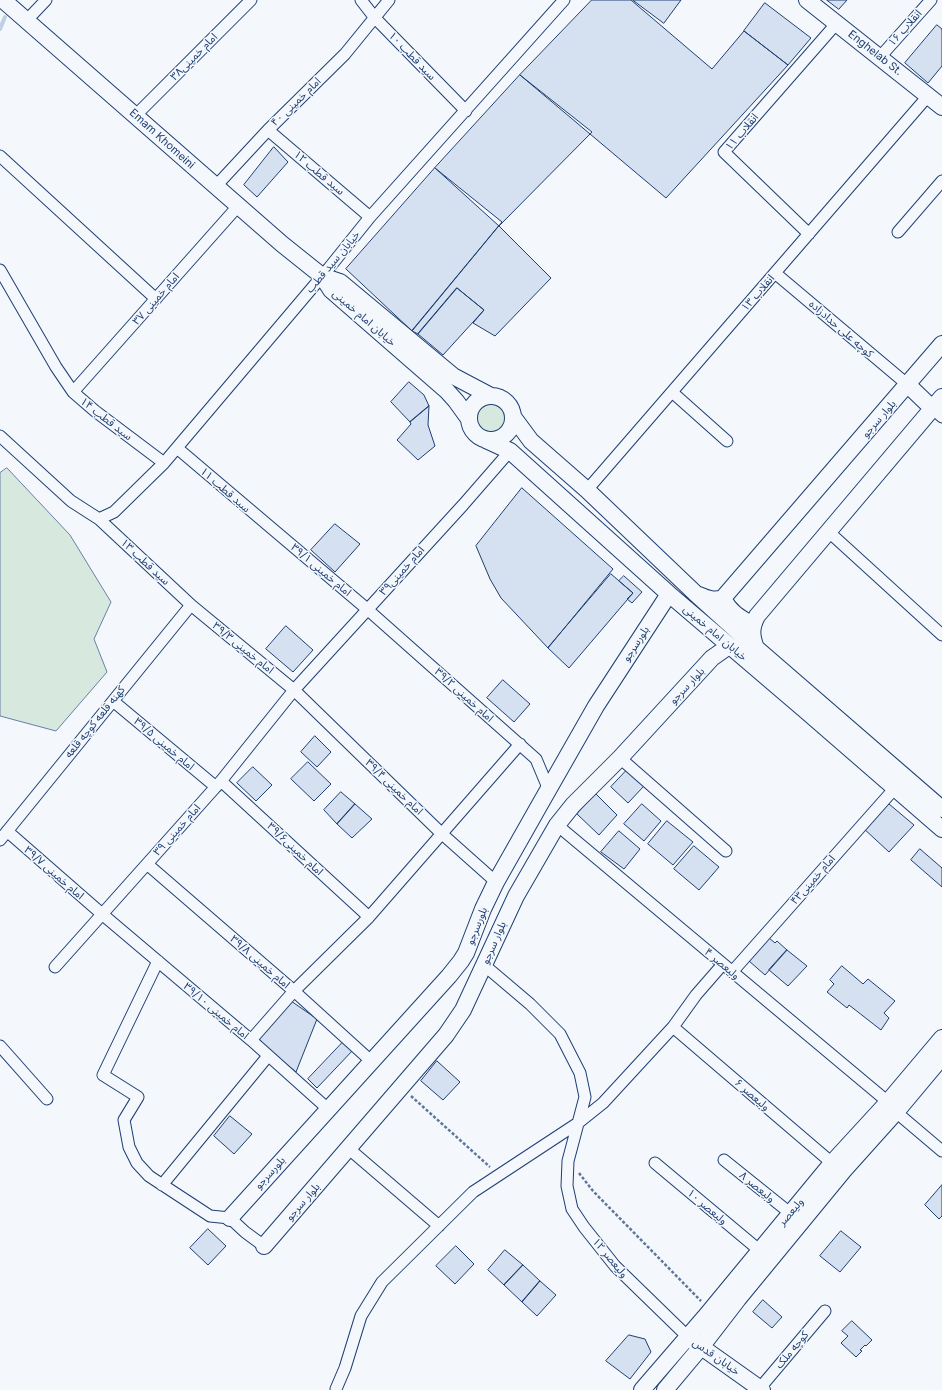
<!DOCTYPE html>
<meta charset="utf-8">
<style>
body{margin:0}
canvas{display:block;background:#f4f7fb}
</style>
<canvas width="942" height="1390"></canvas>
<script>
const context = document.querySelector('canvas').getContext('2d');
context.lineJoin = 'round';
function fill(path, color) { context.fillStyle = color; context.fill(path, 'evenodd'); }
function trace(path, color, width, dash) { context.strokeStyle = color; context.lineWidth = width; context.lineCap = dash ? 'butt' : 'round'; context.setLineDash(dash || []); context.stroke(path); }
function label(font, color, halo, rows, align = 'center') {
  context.font = font + ' Inter,"Noto Sans Arabic",sans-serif'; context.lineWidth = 3; context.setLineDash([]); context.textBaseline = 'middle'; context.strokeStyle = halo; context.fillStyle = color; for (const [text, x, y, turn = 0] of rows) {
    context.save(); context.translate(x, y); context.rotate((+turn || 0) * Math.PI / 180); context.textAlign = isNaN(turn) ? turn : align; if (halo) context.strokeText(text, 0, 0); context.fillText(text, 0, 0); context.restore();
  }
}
const green = new Path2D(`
 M476 417a15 15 0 1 1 30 0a15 15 0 1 1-30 0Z
 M7 468 70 535 111 602 94 639 107 672 56 731 0 716V473Z`);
fill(green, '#d7e8df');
trace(green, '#687fa3', 1);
trace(new Path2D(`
 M0 29 5 17`), '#bed0e5', 4);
const building = new Path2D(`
 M592 0H631L712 69 744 31 788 65 666 198 520 75Z
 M633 0H681L664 23Z
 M827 0H847L839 9Z
 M765 3 811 38 788 65 744 31Z
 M937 25 942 29V66L928 83 905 63Z
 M520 75 592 132 499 226 435 168Z
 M274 147 288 162 257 197 244 185Z
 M435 168 502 222 412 331 346 269Z
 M499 226 551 278 495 336 473 323 484 310 457 288 418 334 412 331Z
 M457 288 484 310 443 355 418 334Z
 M409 382 424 395 429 406 410 422 391 402Z
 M429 406 428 425 435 446 418 460 397 440 411 424 410 422Z
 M522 488 613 569 548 648 501 598 490 579 476 546Z
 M335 524 360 544 335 572 311 550Z
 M611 574 633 593 569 668 548 648Z
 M624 576 642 592 632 603 627 599 633 593 619 581Z
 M286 626 313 650 293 672 266 649Z
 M503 680 530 704 514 722 487 698Z
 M315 736 331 752 317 767 301 752Z
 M308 762 331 784 314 801 291 779Z
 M253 767 272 785 256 801 237 783Z
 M627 770 644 786 628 803 611 787Z
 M341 792 355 804 337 824 324 810Z
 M596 794 617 815 599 835 577 814Z
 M355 804 372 819 352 838 337 824Z
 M642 804 661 821 644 841 624 824Z
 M882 804H889L914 825 889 852 862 827Z
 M667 821 693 842 673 865 648 844Z
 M619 831 640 849 624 869 601 852Z
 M694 846 719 867 699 890 674 869Z
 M920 849 942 868V887L911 860Z
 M768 937 775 943 777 941 787 950 765 975 749 961Z
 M787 950 807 966 788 986 769 970Z
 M842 966 863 984 868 979 895 1001 884 1013 889 1018 881 1030 849 1005 847 1008 827 992 834 984 830 980Z
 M291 1001 317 1019 296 1072 258 1041Z
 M345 1040 354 1049 317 1088 308 1079Z
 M437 1061 460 1082 443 1100 421 1081Z
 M230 1116 252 1134 234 1154 214 1136Z
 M942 1185V1216L939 1219 925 1205Z
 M208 1229 226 1246 208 1265 190 1248Z
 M841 1231 861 1247 840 1272 820 1256Z
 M456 1246 474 1264 455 1284 436 1266Z
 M505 1250 523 1265 504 1285 488 1270Z
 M523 1265 540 1281 522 1302 504 1285Z
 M540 1281 556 1295 537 1316 522 1302Z
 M763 1300 782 1317 772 1328 753 1312Z
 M852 1321 872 1340 866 1346 865 1345 860 1350 862 1351 856 1357 841 1343 848 1336 842 1331Z
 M629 1335 645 1339 651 1352 630 1379 606 1361Z`);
fill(building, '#d5e0f0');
trace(building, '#1d3f73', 1);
const street = new Path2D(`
 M361 0 375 18 466 111
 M27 20 46 0
 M880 57 931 0
 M136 115 251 0
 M268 130 370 217
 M0 156 156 299
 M216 186 268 130 345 54 389 0
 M898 232 942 181
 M809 234 724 152 836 24
 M0 270 56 367 73 392 95 411 164 463
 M775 273 908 385
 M73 392 239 205
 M672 392 727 441
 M933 409 942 417
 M0 436 71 501 99 519 191 605 294 690 441 833 496 882
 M177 448 367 609 536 759 549 790
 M587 490 928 96
 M99 519 114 512 164 463 329 268 370 217 564 0
 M829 532 942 635
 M113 701 216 787
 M620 758 726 851
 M221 781 369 917
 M557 825 888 1102
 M7 831 102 914 251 1040 328 1109
 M0 840 191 605
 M147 864 294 991 371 1061
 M158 961 103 1075 138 1097 124 1120 129 1147 137 1163 149 1176 210 1216 230 1218 245 1232 264 1246
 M484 965 530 1004 560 1034 580 1073 585 1097 568 1161 567 1186 572 1209 584 1227 615 1266 688 1337
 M55 967 221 781 294 690 463 505 510 451
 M732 972 895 788
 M673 1027 832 1163
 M251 1040 294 991 369 917 520 744
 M0 1046 47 1099
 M896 1112 942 1151
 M348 1148 439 1226
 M724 1160 790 1213
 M655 1163 759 1250
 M162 1185 268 1056
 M760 1388 825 1311
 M336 1389 345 1368 361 1316 382 1282 473 1192 578 1123 603 1103 673 1027 696 995 723 964`);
const secondary = new Path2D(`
 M3 0 282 244 322 276 340 282 453 376 489 395
 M807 0 942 107
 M322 276 331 290 447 391 456 401 469 419
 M908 385 933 409
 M469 418a22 22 0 1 1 44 0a22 22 0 1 1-44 0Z
 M514 418 531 441 587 490 695 593 756 648 942 809
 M486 440 510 451 669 594 806 711 942 829
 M699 595C708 599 714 601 723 598L942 344
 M723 598C729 611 740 619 753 624
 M756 648C751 635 751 628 757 616L942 397
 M230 1218 449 976 461 961 466 953 483 909 496 882 539 806 596 706 669 594
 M264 1246 446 1035 463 1010 516 896 557 825 573 805 620 758 712 658 729 646
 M693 1341 762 1390
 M642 1390 705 1317 832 1163 888 1102 942 1038
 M665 1390 701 1347 738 1299 844 1170 896 1112 942 1057`);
trace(street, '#1d3f73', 13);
trace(secondary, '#1d3f73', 18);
trace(new Path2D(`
 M411 1096 490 1167
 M579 1173 593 1191 701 1301`), '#5e769c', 2.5, [3, 2]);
trace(street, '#f4f7fb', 11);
trace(secondary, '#f4f7fb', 16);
label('11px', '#1d3f73', '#f4f7fb', [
 ["انقلاب ۱۶",905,28,-48],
 ["Enghelab St.",875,53,38],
 ["سید قطب ۱۰",412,56,46],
 ["امام خمینی۳۸",194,57,-45],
 ["امام خمینی ۴۰",296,102,-44],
 ["انقلاب ۱۱",742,132,-50],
 ["Emam Khomeini",162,139,42],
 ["سید قطب ۱۲",319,173,40],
 ["خیابان سید قطب",333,262,-50],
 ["انقلاب ۱۳",758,293,-49],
 ["امام خمینی ۳۷",156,299,-49],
 ["خیابان امام خمینی",364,318,41],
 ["کوچه علی حدادزاده",841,329,41],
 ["سید قطب ۱۴",106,419,38],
 ["بلوار سرجو",879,419,-49],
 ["سید قطب ۱۱",225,490,41],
 ["سید قطب ۱۳",145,562,43],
 ["امام خمینی ۳۹/۱",321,570,40],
 ["امام خمینی۳۹",402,571,-48],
 ["خیابان امام خمینی",715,633,40],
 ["بلورسرجو",636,644,-57],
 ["امام خمینی ۳۹/۳",243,648,39],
 ["بلوار سرجو",687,686,-47],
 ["امام خمینی ۳۹/۲",464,695,42],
 ["کهنه قلعه کوچه قلعه",95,722,-51],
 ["امام خمینی ۳۹/۵",164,744,40],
 ["امام خمینی ۳۹/۴",394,787,44],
 ["امام خمینی ۳۹",177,830,-48],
 ["امام خمینی۳۹/۶",295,849,43],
 ["امام خمینی ۳۹/۷",54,873,41],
 ["امام خمینی۴۳",813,880,-49],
 ["بلورسرجو",477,926,-68],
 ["بلوار سرجو",494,943,-66],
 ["امام خمینی ۳۹/۸",260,962,41],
 ["ولیعصر ۴",722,964,40],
 ["امام خمینی ۳۹/۱۰",216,1011,40],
 ["ولیعصر ۶",752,1095,41],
 ["بلورسرجو",270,1173,-48],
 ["ولیعصر ۸",757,1187,39],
 ["بلوار سرجو",303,1202,-49],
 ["ولیعصر ۱۰",707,1207,40],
 ["ولیعصر",791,1212,-50],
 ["ولیعصر ۱۲",610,1258,50],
 ["کوچه ملک",792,1350,-50],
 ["خیابان قدس",716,1357,35]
]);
</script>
